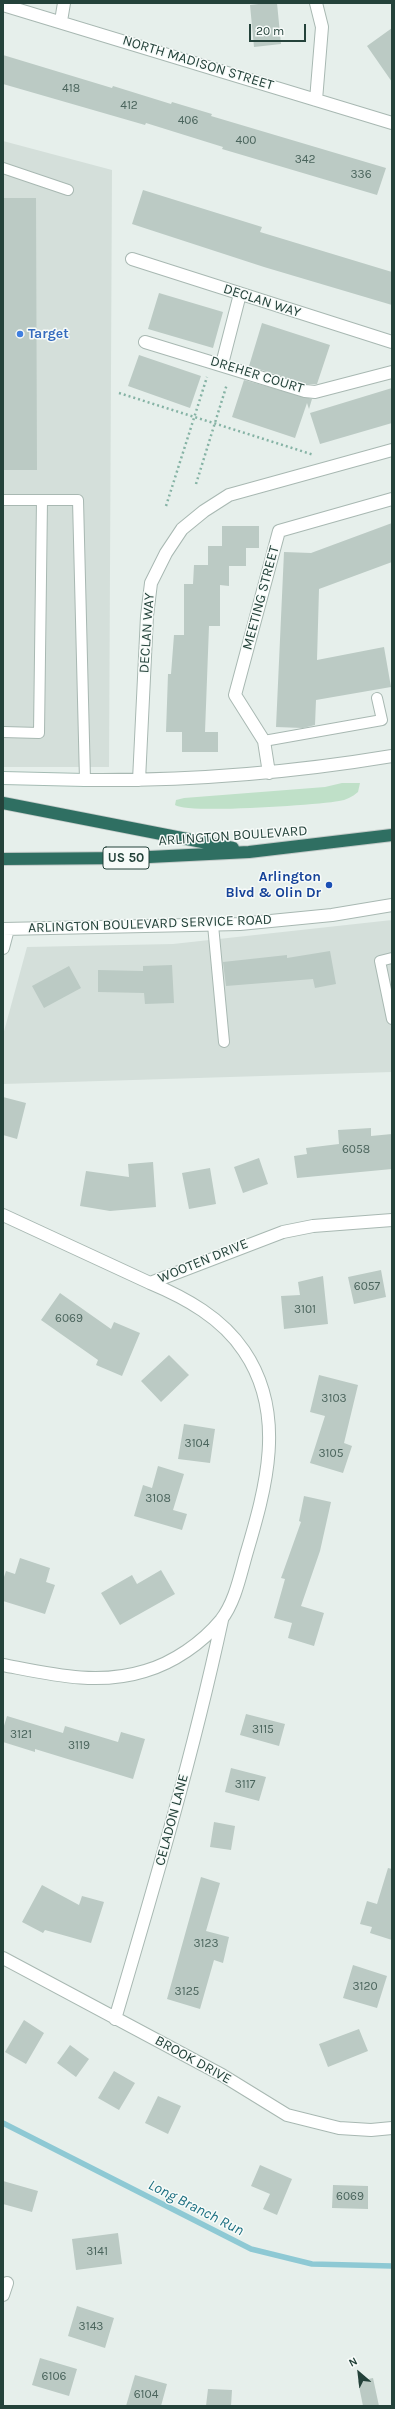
<!DOCTYPE html>
<style>
body{margin:0}
#map{position:relative;width:395px;height:2409px;overflow:hidden;background:#e6efeb;font-family:Karla,sans-serif}
canvas{display:block}
.frame{position:absolute;inset:0;border:4px solid #24423a;pointer-events:none}
.north{position:absolute;left:339px;top:2353px;width:40px;height:40px;-webkit-text-stroke:3px #f7fbf9;paint-order:stroke;rotate:332deg;font-size:11px;font-weight:700;line-height:16px;text-align:center;color:#24423a}
.north::after{content:'';display:block;margin:auto;width:14px;height:18px;background:#24423a;clip-path:polygon(50% 0,100% 100%,50% 72%,0 100%)}
.scale{position:absolute;left:249px;top:24px;width:57px;height:18px;box-sizing:border-box;border:2px solid #24423a;border-top:0;padding-left:5px;font-size:12px;line-height:14px;white-space:nowrap;color:#24423a;-webkit-text-stroke:3px #f7fbf9;paint-order:stroke}
</style>
<div id="map">
<canvas width="395" height="2409"></canvas>
<div class="frame"></div>
<div class="north">N</div>
<div class="scale">20 m</div>
</div>
<script>
const context = document.querySelector('canvas').getContext('2d');
context.lineJoin = 'round';
function fill(path, color) { context.fillStyle = color; context.fill(path, 'evenodd'); }
function trace(path, color, width, dash) { context.strokeStyle = color; context.lineWidth = width; context.lineCap = dash ? 'butt' : 'round'; context.setLineDash(dash || []); context.stroke(path); }
function label(font, color, halo, rows, align = 'center') {
  context.font = font + ' Karla,sans-serif'; context.lineWidth = 3; context.setLineDash([]); context.textBaseline = 'middle'; context.strokeStyle = halo; context.fillStyle = color; for (const [text, x, y, turn = 0] of rows) {
    context.save(); context.translate(x, y); context.rotate((+turn || 0) * Math.PI / 180); context.textAlign = isNaN(turn) ? turn : align; if (halo) context.strokeText(text, 0, 0); context.fillText(text, 0, 0); context.restore();
  }
}
fill(new Path2D(`
 M3 141 112 170 109 767H3Z
 M392 920V1072L3 1084V1035L27 947 173 944Z`), '#d4dfda');
fill(new Path2D(`
 M342 783H360L358 792C352 797 346 800 339 801 317 805 188 814 175 805L176 800 184 798 325 787Z`), '#bfe0c8');
trace(new Path2D(`
 M3 2123 251 2249 312 2264 392 2266`), '#8ec9d4', 5.5);
fill(new Path2D(`
 M267 3H277L281 44 254 47 250 5Z
 M392 28V82L367 46Z
 M3 55 112 88 113 86 171 104 172 102 212 114 211 116 386 168 377 195 222 149 223 147 146 123 145 125 3 84Z
 M143 190 262 227 260 232 392 272V305L264 267 132 224Z
 M3 198H36L37 470H3Z
 M159 293 223 312 213 348 148 329Z
 M262 323 330 345 317 384H306L249 366Z
 M139 355 201 376 190 408 128 386Z
 M244 380 312 399 309 409 307 403 295 438 232 417Z
 M392 388V423L320 444 310 413Z
 M392 523V562L319 589 317 660 384 647 391 687 316 700 315 725 303 728 276 727 284 552 311 553Z
 M222 526H259V548H246V566H229V586L220 585V626H209L205 732H218V752H182V732H166L168 674H171L174 635H184V584H193L194 565H208V546H222Z
 M330 951 336 984 315 988 313 979 226 986 223 962 287 955V958Z
 M172 965 174 1003 145 1004 144 993 98 992V970L143 971V966Z
 M69 966 81 988 44 1008 32 986Z
 M3 1097 26 1103 17 1139 3 1135Z
 M371 1128V1136L392 1134V1169L297 1178 294 1156 307 1154 306 1148 339 1144 338 1130Z
 M259 1158 268 1184 243 1193 234 1167Z
 M153 1162 156 1207 110 1211 80 1206 86 1171 129 1177 128 1164Z
 M210 1168 216 1204 189 1209 182 1173Z
 M381 1270 386 1297 354 1304 348 1277Z
 M323 1276 328 1324 284 1329 281 1296 300 1295 298 1282Z
 M60 1293 111 1329 114 1322 140 1333 122 1376 96 1365 98 1360 41 1320Z
 M169 1355 189 1375 161 1402 141 1381Z
 M319 1375 358 1385 344 1443 352 1446 343 1473 310 1463 325 1416 310 1412Z
 M184 1424 215 1429 210 1463 178 1459Z
 M158 1466 184 1474 173 1510 187 1514 182 1530 134 1516 143 1485 152 1488Z
 M304 1496 331 1502 320 1551 301 1606 324 1613 314 1646 288 1638 292 1623 274 1618 285 1579 281 1578 301 1522 299 1521Z
 M20 1558 50 1568 46 1582 55 1585 45 1614 3 1601V1580L6 1571 15 1574Z
 M161 1570 175 1594 120 1625 101 1593 132 1575 137 1584Z
 M246 1714 285 1724 279 1746 240 1735Z
 M7 1716 63 1733 65 1726 118 1742 121 1732 145 1739 133 1779 35 1749V1752L3 1742V1729Z
 M231 1768 266 1777 259 1801 225 1792Z
 M214 1822 235 1826 231 1850 210 1847Z
 M388 1868 392 1869V1940L370 1933 372 1927 360 1924 367 1901 377 1904Z
 M201 1877 220 1883 206 1931 229 1937 223 1963 214 1960 200 2009 167 1999Z
 M42 1885 79 1905 82 1896 104 1902 91 1943 45 1930 43 1933 22 1922Z
 M353 1965 387 1976 377 2008 343 1998Z
 M24 2020 44 2033 26 2064 5 2052Z
 M359 2029 368 2051 328 2067 319 2044Z
 M70 2045 89 2059 76 2077 57 2063Z
 M114 2071 135 2083 119 2110 98 2098Z
 M158 2096 181 2106 168 2134 145 2123Z
 M260 2165 292 2179 277 2215 263 2209 270 2194 251 2186Z
 M3 2181 38 2191 32 2212 3 2204Z
 M333 2185 368 2186V2209L332 2208Z
 M118 2233 122 2264 76 2270 72 2239Z
 M77 2306 114 2318 105 2348 68 2336Z
 M40 2358 77 2369 69 2396 32 2385Z
 M135 2375 167 2384 161 2406H126Z
 M373 2378 379 2406H363L358 2381Z
 M208 2389 232 2390 231 2406H206Z`), '#bbcac4');
const lane = new Path2D(`
 M3 168 68 190
 M3 500H78L85 780
 M3 732 39 733 42 500
 M264 741 382 720 377 698
 M213 925 224 1042
 M392 958 380 961 392 1019`);
const street = new Path2D(`
 M316 3 322 27 316 100
 M3 5 392 123
 M61 21 64 3
 M132 259 392 342
 M145 342 305 391 315 392 392 372
 M222 364 240 294
 M269 773 264 741 235 695 279 531 392 499
 M85 780C188 781 290 773 392 756
 M139 780 147 616 151 583 166 553 182 529 204 511 229 495 392 450
 M3 929 240 924 332 915 392 905
 M3 948 8 929
 M3 1215 150 1283 283 1232 313 1226 392 1220
 M3 1665C50 1674 97 1686 145 1671 173 1663 202 1643 221 1620 235 1602 240 1576 246 1555 266 1488 287 1414 244 1351 222 1318 186 1298 150 1283
 M3 1958 222 2075 287 2115 339 2128 371 2130 392 2128
 M115 2019C154 1887 193 1755 222 1620
 M3 2295 7 2283`);
const secondary = new Path2D(`
 M3 778 85 780`);
const highway = new Path2D(`
 M3 803 233 848
 M3 859 129 858 249 852 392 835`);
trace(lane, '#a8b8b2', 12);
trace(street, '#a8b8b2', 14);
trace(secondary, '#a4bbb3', 14);
trace(highway, '#c2cac8', 14);
trace(new Path2D(`
 M119 393 314 455
 M196 484 227 384
 M166 506 207 377`), '#86b3a5', 2.5, [2, 3]);
trace(lane, '#fff', 10);
trace(street, '#fff', 12);
trace(secondary, '#fff', 12);
trace(highway, '#2f6f62', 12);
for (const [x, y, r, color] of [
 [20,334,4,"#3f7fe0"],
 [329,885,4,"#1a4fb4"]
]) { const dot = new Path2D(); dot.arc(x, y, r, 0, 2 * Math.PI); context.fillStyle = color; context.fill(dot); trace(dot, '#f7fbf9', 1.5); }
label('12px', '#4a645c', null, [
 ["418",71,89],
 ["412",129,106],
 ["406",188,121],
 ["400",246,141],
 ["342",305,160],
 ["336",361,175],
 ["6058",356,1150],
 ["6057",367,1287],
 ["3101",305,1310],
 ["6069",69,1319],
 ["3103",334,1399],
 ["3104",197,1444],
 ["3105",331,1454],
 ["3108",158,1499],
 ["3115",263,1730],
 ["3121",21,1735],
 ["3119",79,1746],
 ["3117",245,1785],
 ["3123",206,1944],
 ["3120",365,1987],
 ["3125",187,1992],
 ["6069",350,2197],
 ["3141",97,2252],
 ["3143",91,2327],
 ["6106",54,2377],
 ["6104",146,2395]
]);
for (const [x, y, w] of [
 [126,858,46]
]) { const box = new Path2D(); box.roundRect(x - w / 2, y - 11, w, 22, 3); context.fillStyle = '#f7fbf9'; context.fill(box); trace(box, '#24423a', 1); }
label('bold 13px', '#24423a', null, [
 ["US 50",126,858]
]);
label('14px', '#24423a', '#f7fbf9', [
 ["NORTH MADISON STREET",198,63,17],
 ["DECLAN WAY",262,301,18],
 ["DREHER COURT",257,375,17],
 ["MEETING STREET",261,598,-75],
 ["DECLAN WAY",147,633,-86],
 ["ARLINGTON BOULEVARD",233,836,-4],
 ["ARLINGTON BOULEVARD SERVICE ROAD",150,924,-2],
 ["WOOTEN DRIVE",203,1261,-22],
 ["CELADON LANE",172,1820,-75],
 ["BROOK DRIVE",193,2060,29]
]);
label('bold 14px', '#366cbe', '#f7fbf9', [
 ["Target",28,334]
], 'left');
label('bold 14px', '#164399', '#f7fbf9', [
 ["Arlington",321,877],
 ["Blvd & Olin Dr",321,893]
], 'right');
label('italic 15px', '#1c6f80', '#f7fbf9', [
 ["Long Branch Run",196,2208,27]
]);
</script>
